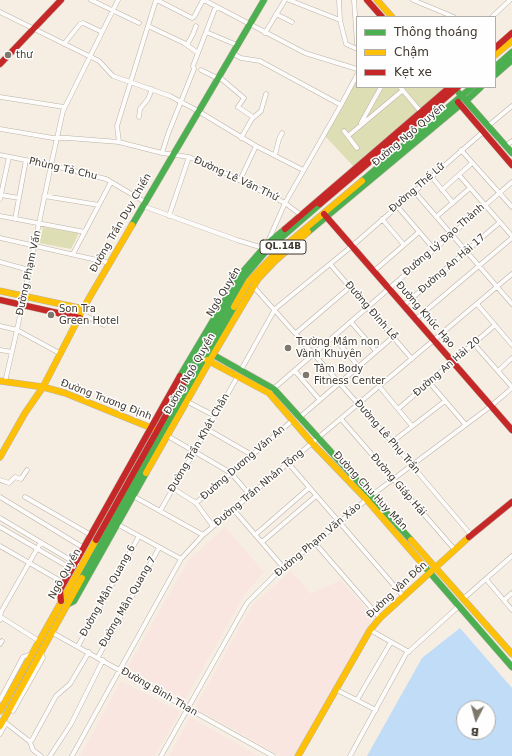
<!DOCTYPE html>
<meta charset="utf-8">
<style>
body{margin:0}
#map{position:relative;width:512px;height:756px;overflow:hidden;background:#f6eee2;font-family:"DejaVu Sans",sans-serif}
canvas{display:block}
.legend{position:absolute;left:356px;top:16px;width:140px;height:72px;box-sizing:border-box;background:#fefefe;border:1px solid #b1aeaa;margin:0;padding:5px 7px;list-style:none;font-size:12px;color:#3e372d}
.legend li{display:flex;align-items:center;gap:8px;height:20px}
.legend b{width:20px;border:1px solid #b1aeaa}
.north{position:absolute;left:456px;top:700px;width:40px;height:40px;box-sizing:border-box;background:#fefefe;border:1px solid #b1aeaa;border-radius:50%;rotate:186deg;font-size:11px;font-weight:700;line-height:16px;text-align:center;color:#3e372d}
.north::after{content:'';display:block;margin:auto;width:14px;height:18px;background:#7e776c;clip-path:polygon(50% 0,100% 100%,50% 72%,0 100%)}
</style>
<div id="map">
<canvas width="512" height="756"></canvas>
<ul class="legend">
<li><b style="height:5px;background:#4caf50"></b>Thông thoáng</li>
<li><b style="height:5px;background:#ffc107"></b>Chậm</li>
<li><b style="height:5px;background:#c62828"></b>Kẹt xe</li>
</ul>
<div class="north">B</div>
</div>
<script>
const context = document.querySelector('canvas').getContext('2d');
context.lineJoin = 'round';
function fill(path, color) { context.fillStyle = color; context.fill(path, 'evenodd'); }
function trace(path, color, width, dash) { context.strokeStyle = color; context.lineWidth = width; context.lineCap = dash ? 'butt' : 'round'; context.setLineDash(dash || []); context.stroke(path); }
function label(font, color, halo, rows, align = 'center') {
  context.font = font + ' "DejaVu Sans",sans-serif'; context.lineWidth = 3; context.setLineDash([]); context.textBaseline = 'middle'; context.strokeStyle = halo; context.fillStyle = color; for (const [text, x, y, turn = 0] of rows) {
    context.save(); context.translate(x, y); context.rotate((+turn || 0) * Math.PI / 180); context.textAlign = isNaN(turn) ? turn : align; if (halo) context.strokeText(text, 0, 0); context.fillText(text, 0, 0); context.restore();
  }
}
fill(new Path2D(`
 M225 527 264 572 245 594 185 700 127 668 188 561Z
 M291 571 311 594 341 580 373 617 294 756H281L195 708 252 605Z
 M121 681 180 712 155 756H80Z
 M190 717 259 756H169Z`), '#f9e6e0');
fill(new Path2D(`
 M357 74V87H445L447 90 356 169 324 135Z
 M43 227 79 233 71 249 39 243Z`), '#dedeb4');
fill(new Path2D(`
 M460 628 512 688V756H367L422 658ZM464 708H488V732H464Z`), '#c0dcf6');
const street = new Path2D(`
 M91 0 139 23
 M157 0 192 18 194 17 203 0
 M204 0 305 53 357 69
 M289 0 340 20
 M339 0 340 20 346 44 357 49
 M354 0 357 43
 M413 0 454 17
 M0 12 99 61 113 76 170 96 198 111 256 146 303 170
 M276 14 292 22
 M492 17 510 0
 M148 26 184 43 198 53
 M206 32 237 45
 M265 33 285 0
 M64 44 80 24 83 23 102 32
 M187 45 193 34 196 26
 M232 53 241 58 260 61 341 105
 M201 70 217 78
 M218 76 244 98 238 107 253 117 241 138
 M400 87 421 112
 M0 97 64 107
 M139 117 140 109 148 99 152 89
 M253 118 261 111 266 94
 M361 123 381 87
 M488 126 512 106
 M0 129 53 138H68L119 142 162 153 189 157 209 165 285 203 301 215
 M344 131 357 148
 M348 136 403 90
 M119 142 117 126 156 0
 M506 146 512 141
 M461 150 512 207
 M162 153 168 134 194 69 193 66 216 6
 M0 155 51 165 106 179 145 202
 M275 155 279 139 282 133
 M459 175 512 236
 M431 176 453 203
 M240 180 256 146
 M442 190 472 163
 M414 191 512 304
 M1 195 19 198
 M44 196 99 205
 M0 199 9 157
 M143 206 237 240 263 248
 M397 206 434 249
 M0 216 85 232
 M169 216 189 157
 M436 217 470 188
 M15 219 26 160
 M382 219 404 245
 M0 238 110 263
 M268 242 270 237 285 203 341 105 357 75
 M73 254 111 182
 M0 262 29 270
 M330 264 412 359
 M374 271 419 232
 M253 286 392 442 471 535
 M477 304 512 345
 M404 305 500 222
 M82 314 104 325
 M416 319 512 238
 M351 322 376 351
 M0 326 17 330 61 354
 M296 333 350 287
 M334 337 358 366
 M474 344 512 387
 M0 350 12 352
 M241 370 275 309 352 246 483 132
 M295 371 319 399
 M498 371 512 358
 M5 382 17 330 51 165 63 111 118 0
 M429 382 465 424
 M379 386 412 426
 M272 390 512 182
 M186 401 215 416
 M398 409 495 325
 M300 417 393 337
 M341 419 455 550
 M207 429 252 455
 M166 435 231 473 250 495
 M392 442 445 401
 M289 464 404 597
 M0 480 9 483 15 477 21 479 27 470
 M174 489 196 503 213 526
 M133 496 203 535
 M0 497 84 548
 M25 497 91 535
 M196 503 293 420
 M233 509 283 567
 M160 511 238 376
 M0 518 77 564
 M117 524 181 559
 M0 527 72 569
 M255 535 309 488
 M262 542 316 496
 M315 543 380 618
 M0 546 64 583
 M486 579 512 610
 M463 599 512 556
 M504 600 512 593
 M1 617 39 641
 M0 620 1 612 41 542
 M370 630 409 652
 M51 632 273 756
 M0 644 2 641
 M78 646 139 536
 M98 657 159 548
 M335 689 376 710
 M0 700 23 657 31 654
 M357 700 391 642
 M13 711 43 658 41 652
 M6 723 29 741 32 740 56 696 70 684 89 652
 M0 734 5 725
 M30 742 33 750 41 756
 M50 756 71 724 103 660
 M72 756 181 559 203 535 512 274
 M161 756 247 603 283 567 315 543 372 495 491 406 512 388
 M350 756 406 654 459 606`);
const fast = new Path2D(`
 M495 67 512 52
 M495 75 512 60
 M459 93 512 153
 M466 101 481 87
 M362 181 472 87
 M132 225 264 0
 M308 232 460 105
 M210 353 274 389 411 540
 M180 376 240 275 268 243 285 229
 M185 381 244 277 267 250 320 204
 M425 567 512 667
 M82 578 162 433 234 307
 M68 604 74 601 146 473`);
const slow = new Path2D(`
 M377 0 392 17
 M495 55 512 41
 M0 291 84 309
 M234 307 249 281 274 255 362 181
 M207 360 269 393 312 443 366 499 425 567
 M0 381 43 387 65 393 154 429
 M0 457 25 413 43 387 88 300 132 225
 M146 473 213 355 258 279 275 261 308 232
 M411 540 512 654
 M0 711 96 540
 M0 726 82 578
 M298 756 370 630 380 618 469 537`);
const jam = new Path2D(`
 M367 0 382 17
 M495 48 512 33
 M0 64 61 0
 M458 102 512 165
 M320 204 458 87
 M324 214 512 430
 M285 229 450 87
 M0 300 80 318
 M469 537 512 502
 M96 540 185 381
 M61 601 60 590 180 376`);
trace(street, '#b9b2a8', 5);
trace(fast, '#b9b2a8', 7);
trace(slow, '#b9b2a8', 7);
trace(jam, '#b9b2a8', 7);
trace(street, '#fefcfb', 4);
trace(fast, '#4caf50', 6);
trace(slow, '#ffc107', 6);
trace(jam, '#c62828', 6);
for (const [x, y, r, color] of [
 [8,55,4,"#7e776c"],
 [51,315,4,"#7e776c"],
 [288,348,4,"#7e776c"],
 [306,375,4,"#7e776c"]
]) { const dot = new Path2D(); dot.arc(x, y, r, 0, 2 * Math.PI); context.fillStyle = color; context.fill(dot); trace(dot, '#fefefe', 1.5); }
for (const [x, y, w] of [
 [283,247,46]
]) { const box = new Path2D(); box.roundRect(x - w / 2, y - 7, w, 14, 3); context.fillStyle = '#fefefe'; context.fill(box); trace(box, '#3e372d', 1); }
label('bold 9px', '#3e372d', null, [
 ["QL.14B",283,247]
]);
label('10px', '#3e372d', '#fefefe', [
 ["thư",16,55],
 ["Son Tra",59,309],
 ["Green Hotel",59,321],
 ["Trường Mầm non",296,342],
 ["Vành Khuyên",296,354],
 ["Tâm Body",314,369],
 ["Fitness Center",314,381]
], 'left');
label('10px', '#3e372d', '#fefefe', [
 ["Đường Ngô Quyền",409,135,-40],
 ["Phùng Tả Chu",63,169,13],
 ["Đường Lê Văn Thứ",236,179,25],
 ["Đường Thế Lữ",417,188,-41],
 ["Đường Trần Duy Chiến",121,223,-60],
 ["Đường Lý Đạo Thành",444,240,-41],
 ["Đường An Hải 17",452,264,-41],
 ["Đường Phạm Vấn",29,273,-78],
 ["Ngô Quyền",224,292,-59],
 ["Đường Đinh Lễ",371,311,49],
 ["Đường Khúc Hạo",425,315,49],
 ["Đường An Hải 20",447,367,-41],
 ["Đường Ngô Quyền",190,374,-60],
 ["Đường Trương Định",106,400,21],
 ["Đường Lê Phụ Trần",387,437,49],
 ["Đường Trần Khát Chân",199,443,-60],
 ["Đường Dương Văn An",243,463,-41],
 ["Đường Giáp Hải",398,485,49],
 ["Đường Trần Nhân Tông",259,488,-40],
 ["Đường Chu Huy Mân",370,491,47],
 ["Đường Phạm Văn Xảo",318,540,-40],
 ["Ngô Quyền",65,574,-61],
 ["Đường Vân Đồn",397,590,-43],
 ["Đường Mân Quang 6",108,591,-61],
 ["Đường Mân Quang 7",128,602,-60],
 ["Đường Bình Than",159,692,30]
]);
</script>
